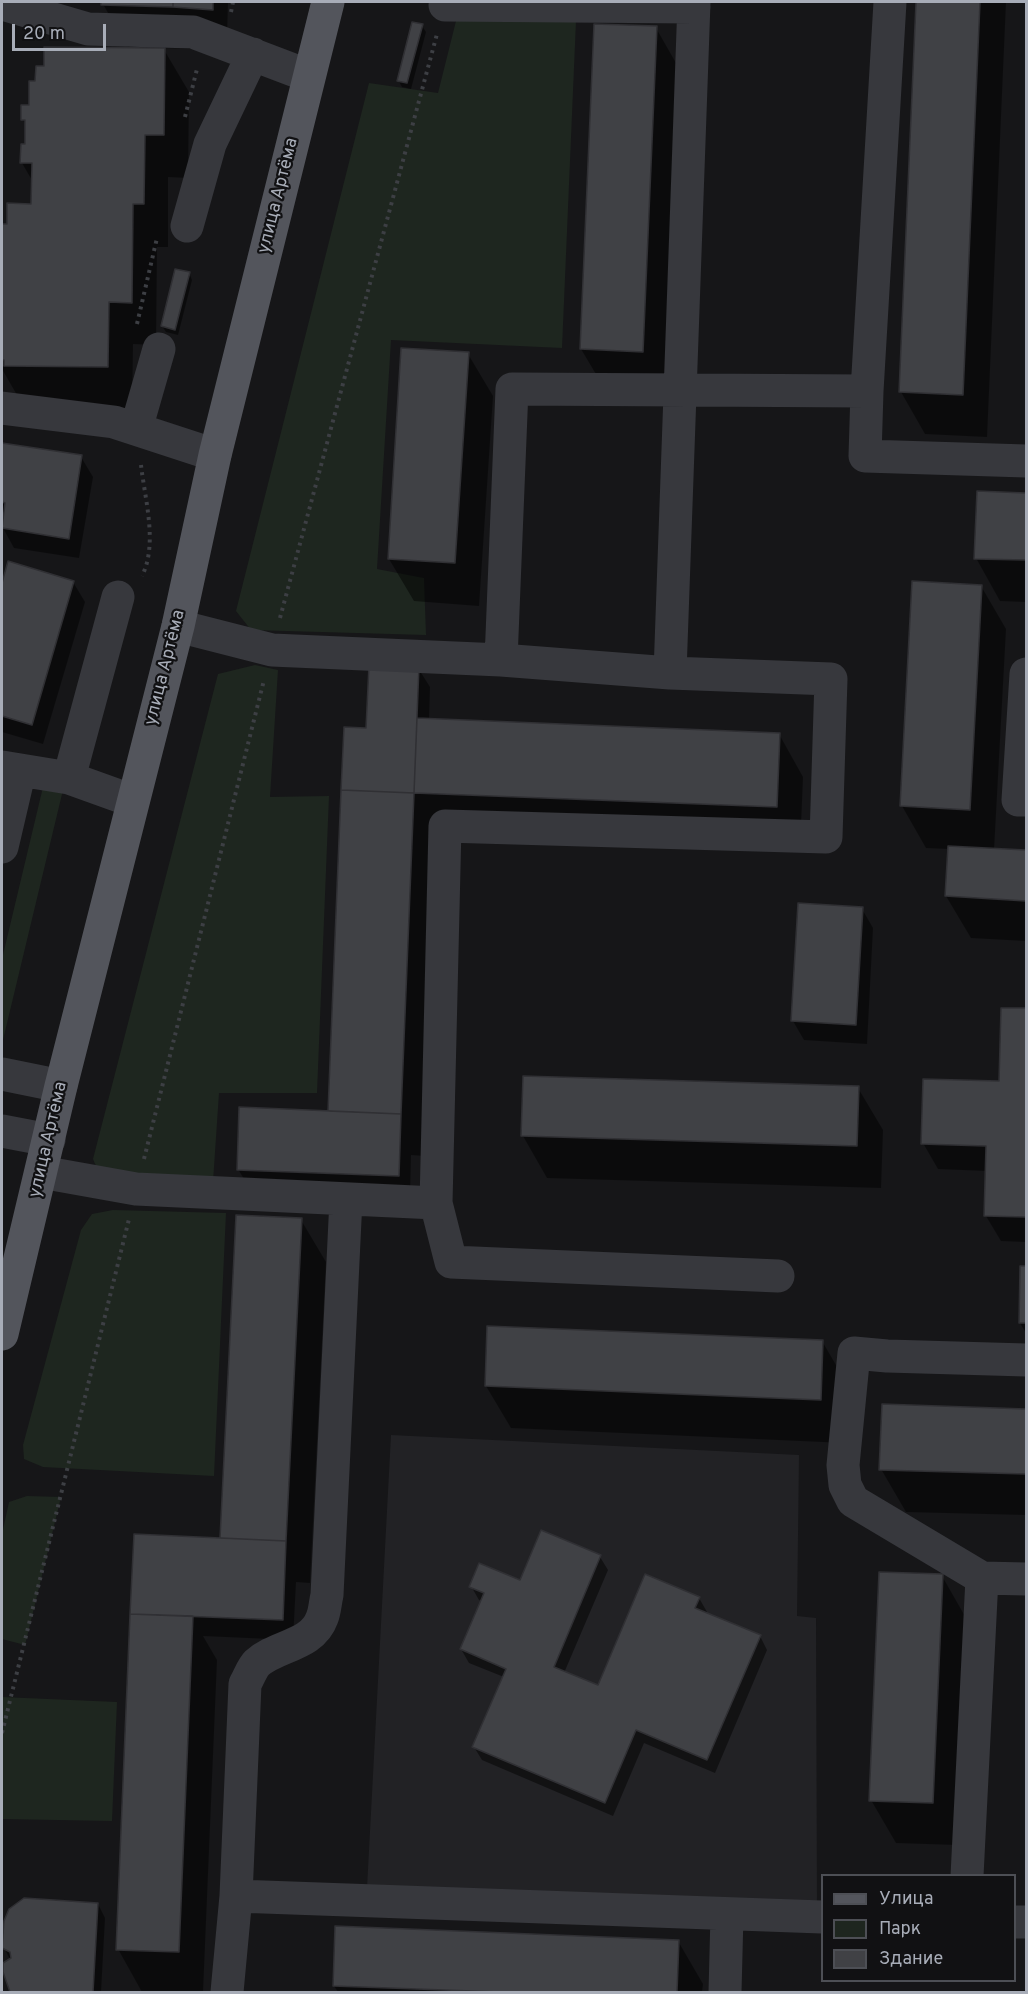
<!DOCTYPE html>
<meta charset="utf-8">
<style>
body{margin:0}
#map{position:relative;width:1028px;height:1994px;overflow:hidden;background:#161618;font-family:Overpass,sans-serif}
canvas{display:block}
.frame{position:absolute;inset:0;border:3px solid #a8adb8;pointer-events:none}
.legend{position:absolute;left:821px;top:1874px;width:195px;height:108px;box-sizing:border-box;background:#111113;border:2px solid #4d4f55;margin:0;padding:8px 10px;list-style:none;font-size:18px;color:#a8adb8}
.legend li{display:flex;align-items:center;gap:12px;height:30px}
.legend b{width:30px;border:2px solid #4d4f55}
.scale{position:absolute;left:12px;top:24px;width:94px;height:27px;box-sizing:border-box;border:3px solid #a8adb8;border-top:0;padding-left:8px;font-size:18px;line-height:21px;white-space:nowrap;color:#a8adb8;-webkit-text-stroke:4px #111113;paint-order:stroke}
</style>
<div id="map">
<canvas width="1028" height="1994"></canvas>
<div class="frame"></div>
<ul class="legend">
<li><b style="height:8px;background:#53555c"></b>Улица</li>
<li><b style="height:16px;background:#1e261f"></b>Парк</li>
<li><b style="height:16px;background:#404145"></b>Здание</li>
</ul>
<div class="scale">20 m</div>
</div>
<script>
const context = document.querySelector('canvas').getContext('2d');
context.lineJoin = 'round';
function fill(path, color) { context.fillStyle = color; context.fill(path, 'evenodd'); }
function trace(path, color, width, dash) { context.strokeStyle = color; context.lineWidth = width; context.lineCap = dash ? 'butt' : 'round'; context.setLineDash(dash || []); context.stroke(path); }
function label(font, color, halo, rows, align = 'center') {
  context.font = font + ' Overpass,sans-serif'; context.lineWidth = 4.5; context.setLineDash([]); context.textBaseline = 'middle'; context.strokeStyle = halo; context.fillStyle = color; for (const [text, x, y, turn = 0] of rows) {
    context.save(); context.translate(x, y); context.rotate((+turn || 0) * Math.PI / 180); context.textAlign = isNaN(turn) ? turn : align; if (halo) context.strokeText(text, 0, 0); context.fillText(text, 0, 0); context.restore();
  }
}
fill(new Path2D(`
 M391 1435 799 1455 797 1616 816 1618 817 1910 367 1888Z`), '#222225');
fill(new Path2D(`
 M456 21H576L562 348 391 340 377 569 424 578 426 635 251 630 236 611 369 83 438 93Z
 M255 665 278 670 270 797 329 796 317 1093H219L213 1182 99 1173 93 1159 218 674Z
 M43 787 63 790 2 1044V959Z
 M113 1210 226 1213 214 1476 43 1467 24 1459 23 1445 81 1230 92 1214Z
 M27 1496 61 1497 25 1645 2 1639V1534L9 1502Z
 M2 1697 117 1702 112 1821 2 1819Z`), '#1e261f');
fill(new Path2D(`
 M102 2H228L227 36 196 49 163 48 189 92 188 178 168 177V247H157L156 345 133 344 132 409 21 402 2 369V225H8L33 205V182L22 163 27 146V127L23 120 31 107 37 83 45 67 128 49Z
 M918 2H1006L987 437 925 434 901 392Z
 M422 26 426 32 411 89 402 87 398 80Z
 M656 28 680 70 667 394 606 391 581 349Z
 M189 273 192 280 178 335 166 332 162 326Z
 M468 354 493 396 479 606 414 601 389 559Z
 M2 444 81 457 93 477 79 558 14 548 3 528 4 520H2Z
 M978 493 1026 494V602L1000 601 976 558Z
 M9 563 73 582 85 602 43 744 2 732V588Z
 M981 586 1006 629 994 850 1026 852V941L971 938 946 896 949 849 926 848 902 806Z
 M418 668 430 687 429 720 779 734 803 777 800 849 438 835 425 1156 411 1155 410 1195 250 1189 238 1169 329 1112 368 729Z
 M862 909 873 928 867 1044 804 1040 793 1021Z
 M1002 1009 1026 1010V1242L1001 1241 986 1216 987 1171 938 1169 923 1143 1000 1083Z
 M858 1088 883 1130 881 1188 547 1178 523 1136Z
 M301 1220 326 1262 310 1583 296 1582 293 1640 203 1636 217 1660 203 1992H142L118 1949 135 1536 221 1540Z
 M1022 1267H1026V1333L1020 1323Z
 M822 1341 847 1384 845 1443 511 1428 486 1386Z
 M883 1406 1026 1410V1515L906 1512 881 1469Z
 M542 1532 600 1557 608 1570 564 1673 598 1687 699 1598 707 1612 706 1614 760 1636 767 1650 715 1773 644 1743 613 1816 482 1760 474 1747 504 1677 469 1663 461 1649 482 1601 479 1600 471 1586 520 1582Z
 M942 1576 966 1618 957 1845 896 1843 871 1800Z
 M98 1904 105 1918 101 1992H12L8 1986 10 1959 4 1948Z
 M678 1941 703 1984 702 1992H338L334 1986Z`), '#0007');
const building = new Path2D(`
 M101 2H173V7L101 5Z
 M173 2H213V10L173 7Z
 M916 2H980L963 395 899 392Z
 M412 22 423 24 407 83 397 81Z
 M594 24 657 26 643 352 580 349Z
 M44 47 165 48 164 135H145L144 204H133L132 303 109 302 108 367 4 366V360H2V224H7V203L31 204 32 163H20L21 144H25V120H21V105H29V81H35L36 66H44Z
 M175 269 190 272 175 330 161 326Z
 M401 348 469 352 455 563 388 559Z
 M2 443 82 455 69 539 2 528 5 503 2 502Z
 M977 491 1026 493V560L974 559Z
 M8 561 74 581 32 725 2 716V583Z
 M912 581 982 585 970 810 900 806Z
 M369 665 419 666 414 793 341 790 344 727 366 728Z
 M417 718 780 733 777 807 414 793Z
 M341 790 414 793 401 1114 328 1111Z
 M948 846 1026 850V901L945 896Z
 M798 903 863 907 856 1025 791 1021Z
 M1001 1008H1026V1217L984 1216 986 1146 921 1144 923 1079 999 1081Z
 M523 1076 859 1086 857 1146 521 1136Z
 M239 1107 401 1114 399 1176 237 1170Z
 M236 1215 302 1218 286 1541 220 1538Z
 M1020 1266H1026V1323H1019Z
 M487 1326 823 1340 821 1400 485 1386Z
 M882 1404 1026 1409V1474L879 1470Z
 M541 1530 601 1555 554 1667 598 1685 645 1574 700 1597 695 1608 761 1635 707 1760 636 1730 605 1803 472 1747 506 1669 460 1649 484 1593 469 1587 479 1563 520 1580Z
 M134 1534 286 1541 283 1620 130 1614Z
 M879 1572 943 1574 933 1803 869 1801Z
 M130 1614 193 1616 179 1952 116 1950Z
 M24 1898 98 1903 93 1992H10L3 1972V1963L11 1958 10 1952 2 1948 4 1921 9 1909Z
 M335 1926 679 1940 677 1992H500L333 1986Z`);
fill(building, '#404145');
trace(building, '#303034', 1.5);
trace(new Path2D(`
 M231 12 233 2
 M185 117 197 69
 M137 324 157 238
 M141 465C145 500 158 544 142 576
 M280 618 437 34
 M144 1159 264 680
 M2 1733 129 1219`), '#3d3f44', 4, [3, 4.5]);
trace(new Path2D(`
 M890 2 867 391 865 456 1026 461
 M2 4 88 29 193 32 309 76
 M445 5 694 7
 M187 226 210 144 253 54
 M2 408 114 422 215 455
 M136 429 159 349
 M178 626 272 650 501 660 670 673 831 679 826 837 445 826 436 1203 451 1262 778 1276
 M501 660 512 389 867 391
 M670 673 694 2
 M1026 674 1018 800H1026
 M2 767 69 778 133 801
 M69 778 118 597
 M2 847 20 770
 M2 1074 61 1086
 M2 1131 49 1140
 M41 1172 136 1189 436 1203
 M982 1578 853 1501 845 1485 843 1465 854 1353 887 1356 1026 1360
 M967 1876 982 1578 1026 1579
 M236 1896 822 1917
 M1014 1922H1026
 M227 1992 236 1896 245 1684C249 1677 252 1668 257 1663 277 1645 312 1646 322 1618 325 1611 325 1603 327 1595L346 1199
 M725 1992 727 1915`), '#37383d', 33);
trace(new Path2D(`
 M2 1334 61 1086 178 626 215 455 328 2`), '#53555c', 33);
label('18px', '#a8adb8', '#111113', [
 ["улица Артёма",279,196,-76],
 ["улица Артёма",166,668,-76],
 ["улица Артёма",49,1140,-77]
]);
</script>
